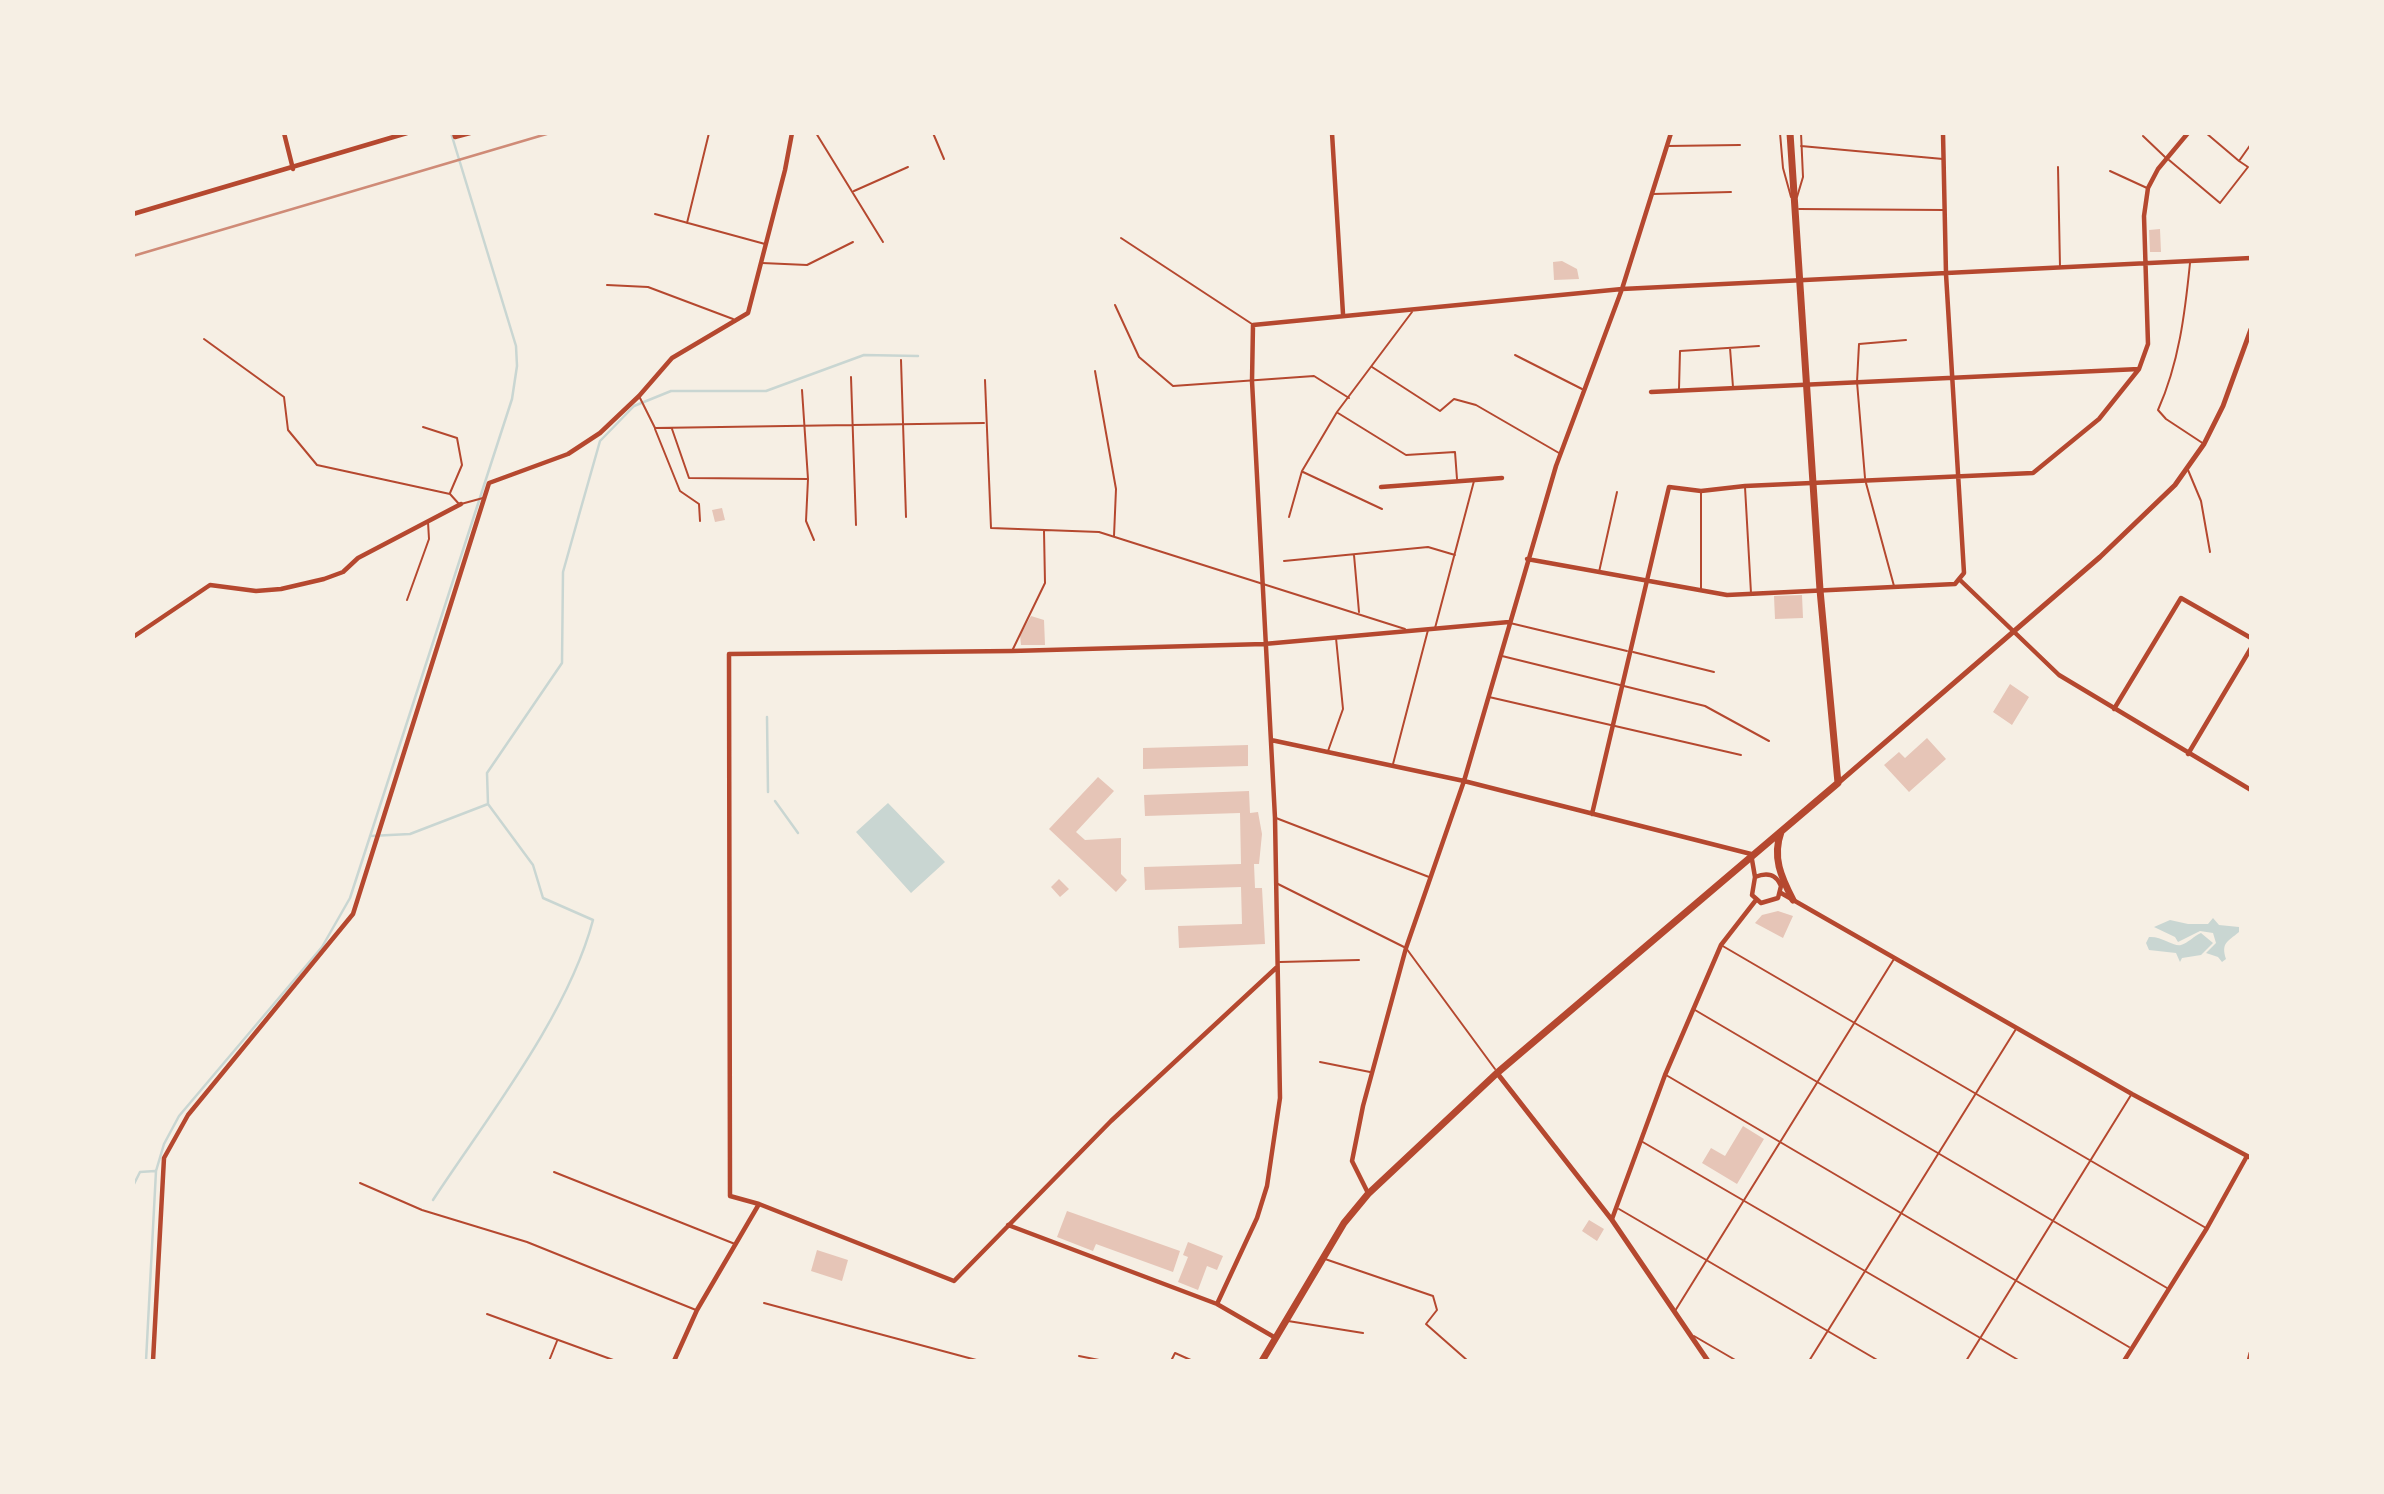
<!DOCTYPE html>
<style>
body{margin:0}
#map{position:relative;width:2384px;height:1494px;overflow:hidden;background:#f6efe4;font-family:Barlow,sans-serif}
canvas{display:block}
.frame{position:absolute;inset:0;border:135px solid #f6efe4;pointer-events:none}
</style>
<div id="map">
<canvas width="2384" height="1494"></canvas>
<div class="frame"></div>
</div>
<script>
const context = document.querySelector('canvas').getContext('2d');
context.lineJoin = 'round';
function fill(path, color) { context.fillStyle = color; context.fill(path, 'evenodd'); }
function trace(path, color, width, dash) { context.strokeStyle = color; context.lineWidth = width; context.lineCap = dash ? 'butt' : 'round'; context.setLineDash(dash || []); context.stroke(path); }
fill(new Path2D(`
 M888 803 945 862 911 893 856 832Z
 M2213 918 2219 925 2239 927V932C2227 942 2221 943 2226 959L2222 962 2218 957 2206 953 2216 943 2213 933 2200 931 2178 942 2175 937 2154 927 2170 920 2188 924H2208Z
 M2201 933 2213 943 2201 955 2182 958 2180 962 2176 953 2149 950 2146 943 2149 937C2162 936 2174 947 2181 945 2188 943 2194 936 2201 933Z`), '#c9d6d2');
trace(new Path2D(`
 M767 717 768 792
 M775 801 798 833
 M488 804 487 773 562 663 563 572 579 515 600 441 634 406 671 391H766L864 355 918 356
 M370 836 410 834 488 804 533 865 543 898 593 920C568 1015 487 1118 433 1200
 M133 1186 140 1172 155 1171
 M146 1361 156 1171 164 1144 179 1116 322 947 350 898 512 399 517 366 516 346 451 133`), '#c9d6d2', 2.5);
fill(new Path2D(`
 M2160 229 2161 252H2150L2149 230Z
 M1562 261 1577 269 1579 279 1554 280 1553 262Z
 M722 508 725 520 715 522 712 510Z
 M1802 595 1803 618 1775 619 1774 596Z
 M1031 616 1044 620 1045 645H1021L1020 635Z
 M2010 684 2029 697 2012 725 1993 712Z
 M1927 738 1946 759 1909 792 1884 765 1899 752 1905 758Z
 M1248 745V766L1143 769V748Z
 M1098 777 1114 791 1076 832 1085 840 1121 838V874L1127 880 1116 892 1049 829Z
 M1249 791 1250 813 1258 812 1262 834 1259 864H1254L1255 888H1262L1265 944 1179 948 1178 926 1242 924 1241 887 1145 890 1144 867 1241 864 1240 813 1145 816 1144 795Z
 M1059 879 1069 889 1060 897 1051 887Z
 M1778 911 1793 916 1783 938 1755 923 1762 915Z
 M1743 1126 1764 1139 1737 1184 1702 1163 1711 1148 1725 1156Z
 M1067 1211 1180 1251 1173 1272 1096 1244 1093 1251 1057 1237Z
 M1589 1220 1604 1229 1597 1241 1582 1231Z
 M1188 1242 1223 1256 1217 1270 1207 1266 1198 1290 1178 1282 1188 1257 1183 1255Z
 M817 1250 848 1260 842 1281 811 1271Z`), '#e6c5b7');
trace(new Path2D(`
 M933 133 944 159`), '#b5482f', 2);
trace(new Path2D(`
 M816 133 883 242
 M1780 133 1783 168 1791 197
 M2206 133 2239 161
 M2143 136 2165 157
 M1667 146 1740 145
 M1801 146 1943 159
 M2169 160 2220 203 2248 167 2239 161 2251 144
 M2058 167 2060 267
 M2110 171 2147 188
 M854 191 908 167
 M1653 194 1731 192
 M1797 197 1803 177 1801 133
 M1799 209 1944 210
 M655 214 765 244
 M687 223 709 133
 M1121 238 1252 324
 M762 263 807 265 853 242
 M2190 263C2185 313 2179 363 2158 410L2166 419 2204 444
 M607 285 648 287 733 319
 M1115 305 1139 357 1173 386 1314 376 1349 398
 M204 339 284 397 288 430 317 465 450 494 459 504
 M1730 348 1733 387
 M1515 355 1582 389
 M901 360 906 517
 M1372 367 1440 411 1454 399 1476 405 1559 453
 M1095 371 1116 489 1114 536
 M851 377 856 525
 M985 380 991 528 1099 532 1405 629
 M1679 389 1680 351 1759 346
 M802 390 808 479 806 521 814 540
 M639 396 655 428 984 423
 M1338 413 1406 455 1455 452 1457 479
 M423 427 457 438 462 465 450 493
 M655 429 680 491 699 504 700 521
 M672 429 689 478 808 479
 M2188 470 2201 501 2210 552
 M1303 472 1382 509
 M1865 478 1857 382 1859 344 1906 340
 M1866 483 1894 586
 M1745 487 1751 593
 M1701 492V588
 M461 504 483 498
 M1289 517 1302 471 1337 412 1412 312
 M1354 555 1359 612
 M1284 561 1428 547 1455 555
 M1599 572 1617 492
 M407 600 429 539 428 522
 M1510 623 1627 651
 M1435 628 1474 481
 M1012 651 1045 583 1044 531
 M1633 652 1714 672
 M1502 656 1705 706 1769 741
 M1489 697 1741 755
 M1328 751 1343 709 1336 638
 M1393 764 1428 630
 M1276 818 1429 877
 M1276 883 1406 948 1495 1069
 M1721 945 2206 1228
 M1280 962 1359 960
 M1695 1010 2167 1288
 M1320 1062 1370 1072
 M1666 1075 2129 1347
 M1641 1141 2020 1361
 M554 1172 735 1244
 M360 1183 422 1210 527 1242 696 1310
 M1619 1209 1879 1361
 M1325 1259 1433 1296 1437 1310 1426 1324 1468 1361
 M764 1303 980 1361
 M1675 1311 1894 959
 M487 1314 616 1361
 M1288 1321 1363 1333
 M1694 1336 1737 1361
 M1079 1356 1104 1361
 M549 1361 557 1341
 M1171 1361 1175 1353 1193 1361
 M1809 1361 2016 1029
 M1966 1361 2131 1095`), '#b5482f', 2);
trace(new Path2D(`
 M284 133 293 169
 M454 133 455 137 470 133
 M1332 133 1343 314
 M1943 133 1946 274 1964 573 1959 579 2059 675 2251 790
 M133 214 407 133
 M1651 392 2139 369
 M1381 487 1502 478
 M1527 559 1727 595 1955 584 1959 579
 M133 637 210 585 256 591 281 589 324 579 343 572 358 558 461 504
 M2114 709 2181 598 2251 638
 M1271 740 1464 781 1751 854 1755 877 1752 895 1761 903 1778 898 1781 886C1776 874 1767 872 1755 877
 M2188 754 2251 648
 M1592 814 1669 487 1701 491 1745 486 2033 473 2099 419 2139 369 2148 344 2144 216 2148 188 2158 169 2188 133
 M1781 893 2132 1094 2251 1158
 M1276 968 1111 1121 954 1281 759 1204 730 1196 729 654 1012 651 1264 644 1509 622
 M1368 1193 1352 1161 1363 1106 1406 948 1464 781 1556 466 1622 289 1671 133
 M1612 1219 1665 1075 1721 945 1756 900
 M1008 1225 1217 1304 1274 1337
 M1217 1304 1257 1218 1267 1186 1280 1098 1275 818 1252 381 1253 325 1622 289 2251 258
 M153 1361 164 1158 188 1115 353 914 489 483 568 454 600 433 639 396 672 358 748 313 785 170 792 133
 M674 1361 697 1310 759 1204
 M2124 1361 2207 1228 2247 1156`), '#b5482f', 4.5);
trace(new Path2D(`
 M1838 783 2100 557 2175 485 2204 444 2223 406 2251 329
 M1497 1073 1612 1220 1708 1361
 M2249 1361 2251 1353`), '#b5482f', 5);
trace(new Path2D(`
 M1781 832C1772 857 1781 877 1793 900
 M1262 1361 1344 1223 1368 1194 1497 1073 1838 783 1820 590 1790 133`), '#b5482f', 7);
trace(new Path2D(`
 M133 256 550 133`), '#cf8b77', 2.5);
</script>
